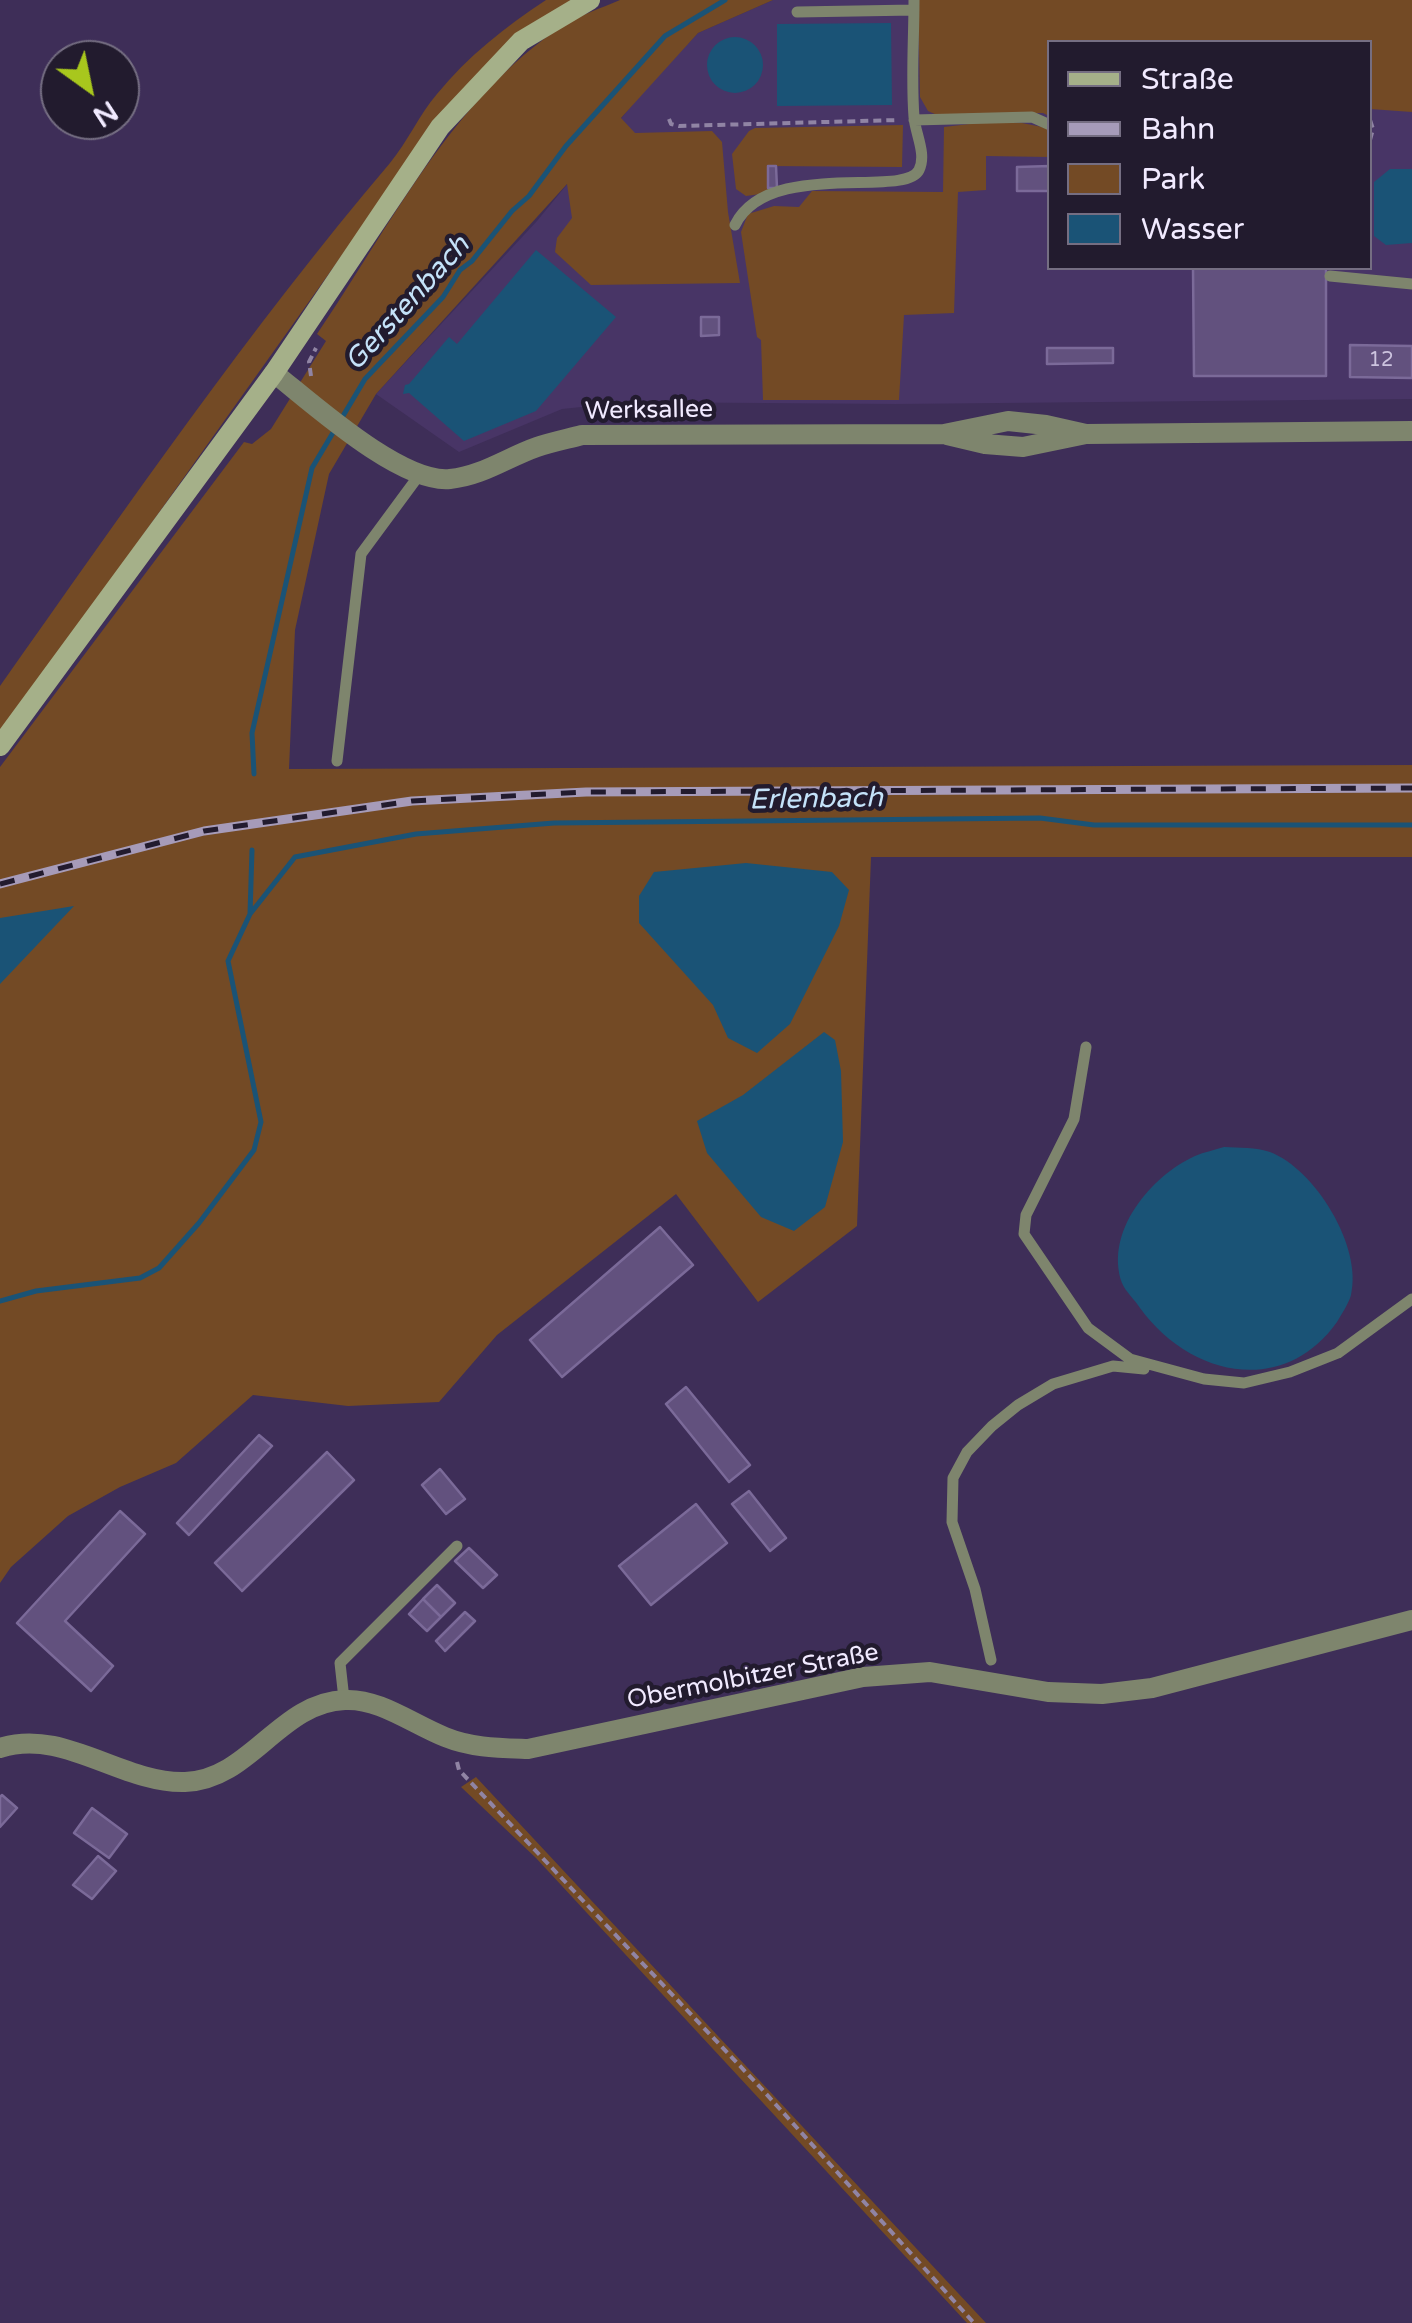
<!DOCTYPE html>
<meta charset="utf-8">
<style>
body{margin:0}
#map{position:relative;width:1412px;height:2323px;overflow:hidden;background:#3e2e58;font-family:"Varela Round",sans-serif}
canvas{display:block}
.legend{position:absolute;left:1047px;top:40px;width:325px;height:230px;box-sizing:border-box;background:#221b2e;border:2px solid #756e82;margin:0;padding:12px 18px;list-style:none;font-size:30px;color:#f1eaff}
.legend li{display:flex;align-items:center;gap:20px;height:50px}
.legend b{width:50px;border:2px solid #756e82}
.north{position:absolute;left:40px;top:40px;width:100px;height:100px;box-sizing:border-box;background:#221b2e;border:2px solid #756e82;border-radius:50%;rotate:147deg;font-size:28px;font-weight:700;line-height:40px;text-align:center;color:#f1eaff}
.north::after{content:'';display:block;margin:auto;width:35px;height:45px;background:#a8c71d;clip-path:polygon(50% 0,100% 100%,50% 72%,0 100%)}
</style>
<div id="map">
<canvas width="1412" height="2323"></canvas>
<ul class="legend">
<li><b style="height:12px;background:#a5b089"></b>Straße</li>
<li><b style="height:12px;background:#a69bb9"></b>Bahn</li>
<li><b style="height:28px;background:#734a25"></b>Park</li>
<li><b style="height:28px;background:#1a5376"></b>Wasser</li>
</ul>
<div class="north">N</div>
</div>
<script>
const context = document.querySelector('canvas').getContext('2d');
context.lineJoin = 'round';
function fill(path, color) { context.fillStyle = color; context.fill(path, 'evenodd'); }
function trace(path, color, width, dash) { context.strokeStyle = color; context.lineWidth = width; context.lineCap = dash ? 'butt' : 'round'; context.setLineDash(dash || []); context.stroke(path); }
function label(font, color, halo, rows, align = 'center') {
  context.font = font + ' "Varela Round",sans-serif'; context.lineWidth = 9; context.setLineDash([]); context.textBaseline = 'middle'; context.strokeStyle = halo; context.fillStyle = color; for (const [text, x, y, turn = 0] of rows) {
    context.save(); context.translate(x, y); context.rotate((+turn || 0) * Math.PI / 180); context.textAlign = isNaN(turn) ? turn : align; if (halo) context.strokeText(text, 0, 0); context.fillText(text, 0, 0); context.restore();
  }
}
fill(new Path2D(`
 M773 0H965L1049 103 1050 268H1370V104H1412V399L896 404 629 402 562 409 459 452 376 394 537 221 642 93 698 33Z`), '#483566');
fill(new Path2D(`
 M546 0H572L512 40 446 109 0 736V686C126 508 249 329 390 163 408 141 419 115 437 94 467 57 506 26 546 0Z
 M620 0H773L698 33 621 118 635 133 712 131 722 142 728 212 740 283 591 285 555 252 557 238 572 218 567 184 376 394 329 474 295 630 289 769 1412 765V857H871L857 1226 758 1302 676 1194 497 1335 439 1402 348 1406 253 1395 176 1463 120 1487 68 1516 11 1567 0 1583V767L244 442 252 444 271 429 326 341 317 334C390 227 452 98 564 25 581 15 601 8 620 0Z
 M918 0H1412V112L1370 109V42H1050L1049 116 1043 113 937 115 928 111 920 97Z
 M978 123H1022L1047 128 1049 157 986 156V190L958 192 954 313 904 315 899 400H763L761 340 757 337 741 232 748 214 774 206 799 207 812 191 943 192 944 127Z
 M903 125 902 167 768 166V187L777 188 775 192 746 196 736 189 732 154 749 131 755 128Z
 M476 1777 986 2323H967L536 1858 461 1787Z`), '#734a25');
fill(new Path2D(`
 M891 23 892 105 777 106V24Z
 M707 65a28 28 0 1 1 56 0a28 28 0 1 1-56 0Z
 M1390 169H1412V243L1386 245 1374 236V182Z
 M536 250 616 317 536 411 464 441 409 393 403 394 405 385 409 384 449 337 457 344Z
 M746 863 832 872 849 890 839 926 790 1024 757 1053 728 1038 713 1005 639 923V896L654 872Z
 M74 906 0 984V918Z
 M824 1032 835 1040 841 1071 843 1142 825 1207 794 1231 761 1217 707 1153 697 1121 743 1095Z
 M1224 1147C1239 1148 1256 1147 1270 1152 1315 1169 1363 1247 1351 1295 1349 1303 1341 1315 1337 1322 1283 1398 1189 1376 1140 1308 1135 1300 1125 1291 1122 1283 1104 1232 1151 1176 1195 1156 1204 1152 1215 1150 1224 1147Z`), '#1a5376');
trace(new Path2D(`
 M340 421 365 379 443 297 460 270 472 261 512 211 529 196 566 146 665 36 725 0
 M254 774 252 733 312 468 334 431
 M250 914 295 857 416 834 554 823 1040 818 1094 825H1412
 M0 1301 36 1291 140 1278 159 1268 199 1223 254 1150 261 1122 228 961 250 914 252 850`), '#1a5376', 5);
const building = new Path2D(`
 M768 166H776L777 188H768Z
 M1050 166V191H1017V167Z
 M1193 268H1326V376H1194Z
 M701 317H719V335L701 336Z
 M1350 345 1412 346V378L1350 377Z
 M1047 348H1113V363L1047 364Z
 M660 1227 693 1265 562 1377 530 1340Z
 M686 1387 750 1465 729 1482 666 1404Z
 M259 1435 272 1446 189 1535 177 1523Z
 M327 1452 354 1480 242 1591 215 1563Z
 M440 1469 465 1499 446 1514 422 1485Z
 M749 1491 786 1538 770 1551 732 1504Z
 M696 1504 727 1543 651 1605 619 1566Z
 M120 1511 145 1534 65 1621 113 1666 91 1691 17 1623Z
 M469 1548 497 1575 483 1588 455 1561Z
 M437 1585 455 1603 441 1617 423 1599Z
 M423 1599 441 1617 427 1631 409 1614Z
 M465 1612 475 1621 445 1651 436 1641Z
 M2 1795 17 1808 0 1827V1797Z
 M92 1808 127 1834 109 1858 74 1833Z
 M98 1856 116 1871 92 1899 73 1885Z`);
fill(building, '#62517e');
trace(building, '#7b6a99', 2.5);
trace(new Path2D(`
 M669 119 671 124 679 126 899 120
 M1370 120 1373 129 1370 140
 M311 376 309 362 316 348
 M457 1762 459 1770 759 2086 974 2323`), '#9084a4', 4, [8, 5]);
trace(new Path2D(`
 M797 12 914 10
 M914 120 1032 117 1050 125
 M735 225C768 158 905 199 919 170 927 154 915 133 914 117 911 78 914 39 914 0
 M1330 276 1412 284
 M337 761 361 554 420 474
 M1086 1047 1074 1119 1026 1215 1024 1234 1088 1328 1130 1359 1204 1379 1244 1383 1290 1372 1338 1353 1412 1299
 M991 1660 975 1589 952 1522 953 1478 967 1452 992 1426 1018 1405 1053 1384 1113 1366 1144 1369
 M344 1699 340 1663 457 1546`), '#7e856d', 11);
trace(new Path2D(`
 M274 373C312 403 401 484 450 479 482 476 508 457 537 447 552 442 567 439 582 435L944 434 1008 421 1046 425 1086 434
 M947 435 985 444 1023 447 1086 434 1412 431
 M0 1748C63 1727 122 1784 185 1782 250 1780 280 1702 345 1700 379 1698 414 1725 445 1737 472 1748 499 1748 528 1749L863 1677 930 1672 1048 1692 1102 1694 1152 1688 1412 1620`), '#7e856d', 20);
trace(new Path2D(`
 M0 746 274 373 440 127 521 41 590 0`), '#a5b089', 20);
const rail = new Path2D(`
 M0 884 204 831 412 801 586 792 1412 788`);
trace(rail, '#a69bb9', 9);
trace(rail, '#221b2e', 5, [15]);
label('20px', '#cdc4df', null, [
 ["12",1381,361]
]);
label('25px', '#f1eaff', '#221b2e', [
 ["Werksallee",649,411,-1],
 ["Obermolbitzer Straße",753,1677,-11]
]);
label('italic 28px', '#c4e2f9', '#221b2e', [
 ["Gerstenbach",408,304,-48],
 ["Erlenbach",816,800,-1]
]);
</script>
